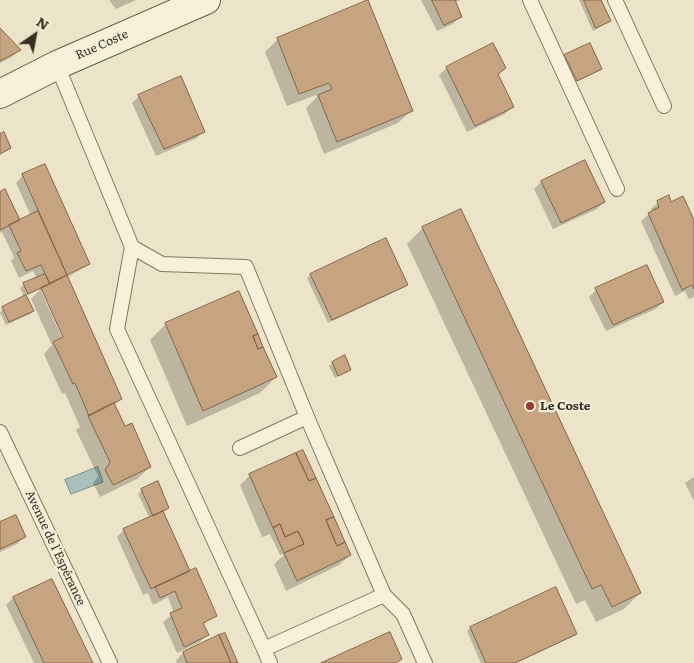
<!DOCTYPE html>
<meta charset="utf-8">
<style>
body{margin:0}
#map{position:relative;width:694px;height:663px;overflow:hidden;background:#ece4c8;font-family:Literata,serif}
canvas{display:block}
.north{position:absolute;left:10px;top:10px;width:50px;height:50px;-webkit-text-stroke:4px #f3eed7;paint-order:stroke;rotate:33deg;font-size:14px;font-weight:700;line-height:20px;text-align:center;color:#382e21}
.north::after{content:'';display:block;margin:auto;width:18px;height:22px;background:#382e21;clip-path:polygon(50% 0,100% 100%,50% 72%,0 100%)}
</style>
<div id="map">
<canvas width="694" height="663"></canvas>
<div class="north">N</div>
</div>
<script>
const context = document.querySelector('canvas').getContext('2d');
context.lineJoin = 'round';
function fill(path, color) { context.fillStyle = color; context.fill(path, 'evenodd'); }
function trace(path, color, width, dash) { context.strokeStyle = color; context.lineWidth = width; context.lineCap = dash ? 'butt' : 'round'; context.setLineDash(dash || []); context.stroke(path); }
function label(font, color, halo, rows, align = 'center') {
  context.font = font + ' Literata,serif'; context.lineWidth = 4.5; context.setLineDash([]); context.textBaseline = 'middle'; context.strokeStyle = halo; context.fillStyle = color; for (const [text, x, y, turn = 0] of rows) {
    context.save(); context.translate(x, y); context.rotate((+turn || 0) * Math.PI / 180); context.textAlign = isNaN(turn) ? turn : align; if (halo) context.strokeText(text, 0, 0); context.fillText(text, 0, 0); context.restore();
  }
}
const water = new Path2D(`
 M98 467 103 482 71 494 65 480Z`);
fill(water, '#a9c0bb');
trace(water, '#708e89', 1);
fill(new Path2D(`
 M109 0H136L116 9Z
 M421 0H461L454 3 460 16 453 24 437 31Z
 M579 0H600L610 21 593 31Z
 M0 30 19 50 12 57 0 63Z
 M278 39 411 111 398 123 324 154 306 108 317 97 316 95 287 106 265 52Z
 M565 56 601 69 597 72 573 83 562 59Z
 M447 68H505L497 76 512 107 505 114 467 132 439 75Z
 M139 96 204 131 197 138 156 156 132 103Z
 M23 175 88 264 84 268 83 266 66 274V277L83 268 67 278 120 399 114 405 124 427 150 467 137 479 100 497 93 483 98 476 76 430 80 427 65 393 62 394 44 354 52 345 31 299 42 288 25 296 33 311 30 314 6 325 0 313 3 308 24 297 20 288 24 284 37 279 33 271 19 278 11 261 14 257 2 232 0 233V193L19 222 31 216 16 183ZM41 291H44L67 343 65 344Z
 M541 182 604 202 597 209 553 229 534 189Z
 M658 202 671 203 694 223V297L690 299 688 298 685 291 675 296 641 221 652 212 651 209Z
 M460 211 640 593 624 609 596 622 585 600 576 604 407 244 423 228Z
 M311 275 406 285 403 288 328 323 307 278Z
 M596 290 663 302 656 309 606 331 589 297Z
 M166 324 276 377 260 393 187 426 150 340Z
 M332 363 350 369 335 378 329 366Z
 M250 475 350 555 339 565 286 591 274 564 285 554 280 555 270 534 262 537 240 485Z
 M694 477V501L685 483Z
 M157 483 168 507 162 512 189 572 215 615 203 625 207 635 200 642 177 653 163 622 174 613 168 597 153 605 148 593 143 595 117 537 124 530 150 519 138 494 142 490Z
 M0 524 24 537 17 544 0 552Z
 M52 580 92 663H34L6 605 13 598Z
 M555 589 576 634 572 637 516 663H481L467 631 470 628Z
 M224 634 237 663H177L176 660 183 653Z`), '#0003');
const building = new Path2D(`
 M368 0 413 111 337 142 318 95 332 89 329 83 299 94 277 38Z
 M432 0H455L462 17 444 25Z
 M584 0H601L611 21 596 28Z
 M0 28 21 50 0 61Z
 M493 43 506 68 498 74 514 107 475 126 446 67Z
 M590 43 602 69 577 81 564 55Z
 M181 76 205 132 164 149 138 95Z
 M4 132 11 148 0 154V134Z
 M585 160 605 202 561 223 541 181Z
 M45 164 90 264 67 275 22 174Z
 M5 189 20 220 0 230V192Z
 M669 195 671 202 683 196 694 220V289L692 285 682 290 648 213 659 207 657 201Z
 M461 209 641 593 612 607 601 585 592 589 422 227Z
 M38 211 67 275 50 284 41 265 26 271 17 253 21 251 9 225Z
 M386 238 408 285 332 320 310 274Z
 M647 265 664 302 613 325 595 288Z
 M45 274 50 284 28 294 23 283Z
 M67 275 122 399 89 416 75 383 73 384 53 342 63 337 41 288Z
 M239 291 258 334 253 336 258 349 263 347 277 377 203 411 165 323Z
 M26 295 34 311 9 322 2 307Z
 M258 334 263 347 258 349 253 336Z
 M345 355 351 370 338 376 332 362Z
 M114 403 125 426 132 423 151 467 113 485 105 470 110 462 88 416Z
 M303 450 316 478 309 481 296 453Z
 M296 453 309 481 316 478 334 517 326 520 337 546 345 542 351 555 297 581 284 553 304 544 298 531 285 537 280 524 273 528 249 474Z
 M158 481 169 508 153 516 141 489Z
 M163 511 190 571 151 589 123 529Z
 M16 515 26 537 0 549V522Z
 M334 517 345 542 337 546 326 520Z
 M280 524 285 537 298 531 304 544 284 553 273 528Z
 M196 568 217 616 203 623 209 635 184 647 170 613 182 608 175 591 160 598 155 587Z
 M52 579 93 663H44L13 597Z
 M556 587 577 634 515 663H486L470 627Z
 M390 632 402 659 396 663H321Z
 M225 633 238 663H231L219 635Z
 M219 635 231 663H187L183 652Z`);
fill(building, '#c7a481');
trace(building, '#846346', 1);
const service = new Path2D(`
 M530 0 617 189
 M615 0 664 106
 M57 65 132 247 162 264 246 267 307 417 384 595 264 649 117 329 132 247
 M0 432 110 663
 M240 448 307 417
 M384 595 403 614 425 663
 M264 649 270 663`);
const secondary = new Path2D(`
 M0 94 57 65 206 0`);
trace(service, '#86775e', 16);
trace(secondary, '#685841', 30);
trace(service, '#f7f1db', 14);
trace(secondary, '#f7f1db', 28);
for (const [x, y, r, color] of [
 [530,406,5,"#913933"]
]) { const dot = new Path2D(); dot.arc(x, y, r, 0, 2 * Math.PI); context.fillStyle = color; context.fill(dot); trace(dot, '#f3eed7', 2); }
label('12px', '#382e21', '#f3eed7', [
 ["Rue Coste",102,45,-24],
 ["Avenue de l'Espérance",55,548,65]
]);
label('bold 12px', '#382e21', '#f3eed7', [
 ["Le Coste",540,406]
], 'left');
</script>
